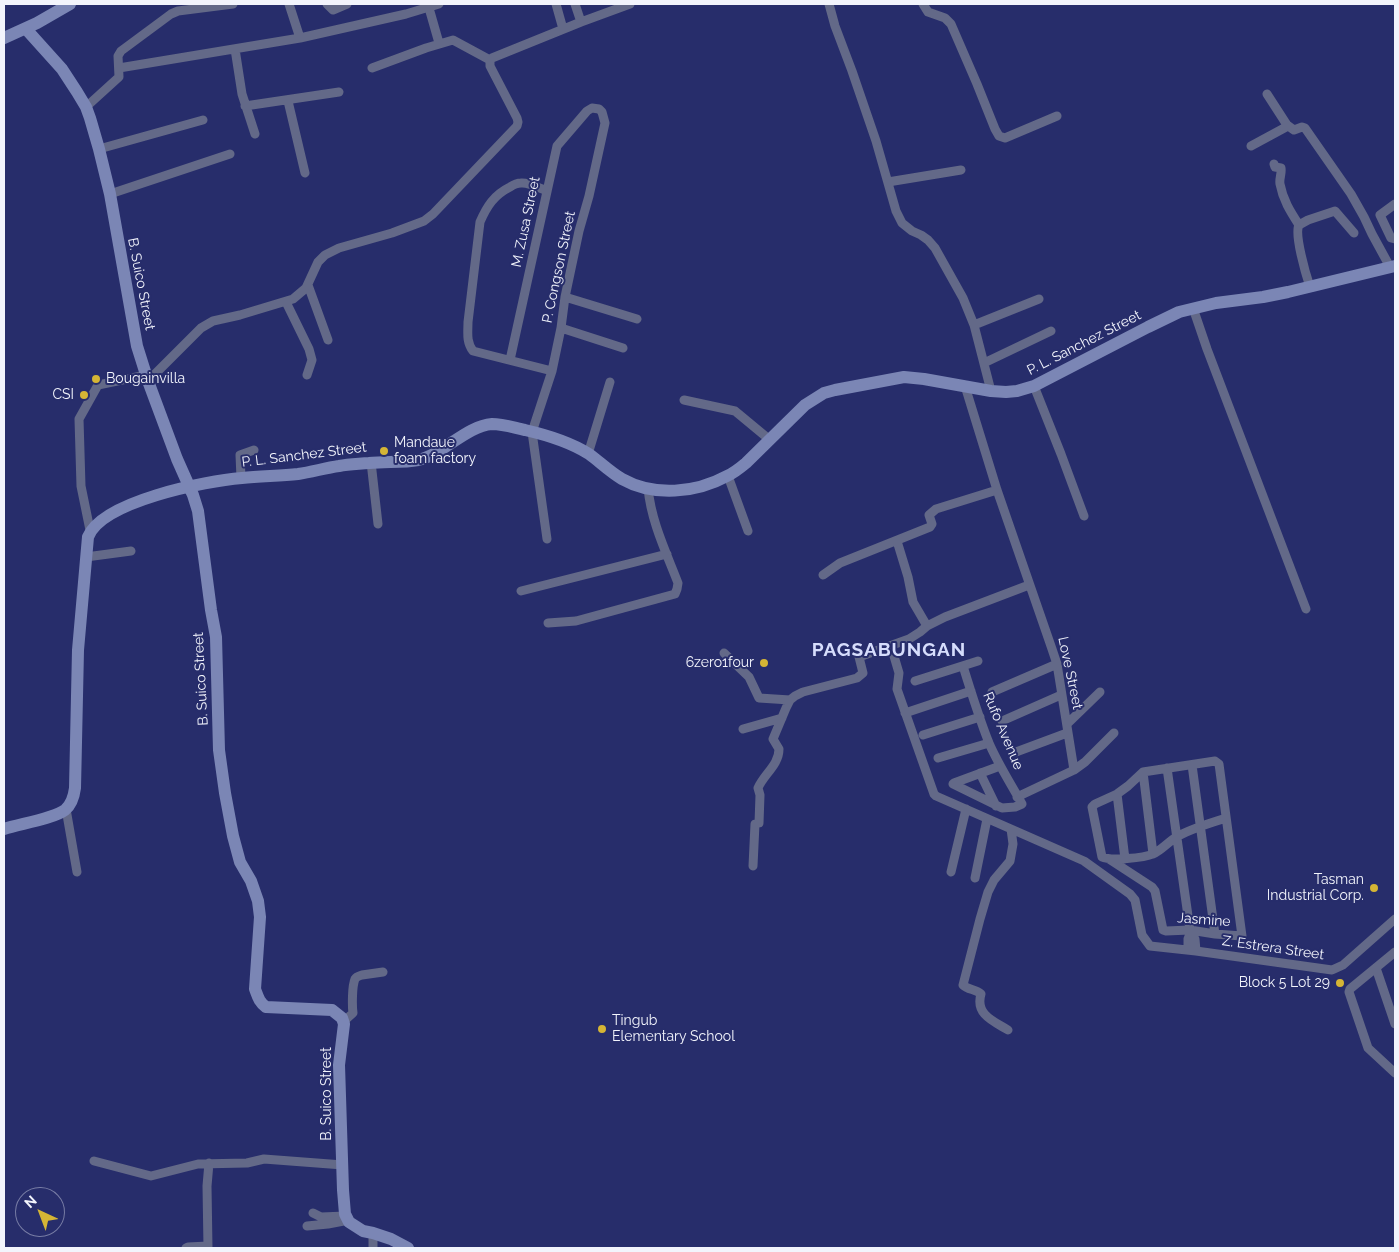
<!DOCTYPE html>
<style>
body{margin:0}
#map{position:relative;width:1399px;height:1252px;overflow:hidden;background:#272d6b;font-family:Raleway,sans-serif}
canvas{display:block}
.frame{position:absolute;inset:0;border:5px solid #f2f4fc;pointer-events:none}
.north{position:absolute;left:15px;top:1187px;width:50px;height:50px;box-sizing:border-box;background:#272d6b;border:1px solid #787da5;border-radius:50%;rotate:317deg;font-size:14px;font-weight:700;line-height:20px;text-align:center;color:#f2f4fc}
.north::after{content:'';display:block;margin:auto;width:18px;height:22px;background:#d5b535;clip-path:polygon(50% 0,100% 100%,50% 72%,0 100%)}
</style>
<div id="map">
<canvas width="1399" height="1252"></canvas>
<div class="frame"></div>
<div class="north">N</div>
</div>
<script>
const context = document.querySelector('canvas').getContext('2d');
context.lineJoin = 'round';
function trace(path, color, width, dash) { context.strokeStyle = color; context.lineWidth = width; context.lineCap = dash ? 'butt' : 'round'; context.setLineDash(dash || []); context.stroke(path); }
function label(font, color, halo, rows, align = 'center') {
  context.font = font + ' Raleway,sans-serif'; context.lineWidth = 4; context.setLineDash([]); context.textBaseline = 'middle'; context.strokeStyle = halo; context.fillStyle = color; for (const [text, x, y, turn = 0] of rows) {
    context.save(); context.translate(x, y); context.rotate((+turn || 0) * Math.PI / 180); context.textAlign = isNaN(turn) ? turn : align; if (halo) context.strokeText(text, 0, 0); context.fillText(text, 0, 0); context.restore();
  }
}
trace(new Path2D(`
 M289 4 300 38
 M327 4 333 10 347 4
 M556 4 563 29
 M575 4 581 22
 M829 4 835 26 852 71 876 141 896 211 902 223 912 231 921 235 928 240 935 248 963 298 974 325 991 391
 M923 4 928 12 945 18 951 24 977 84 995 129 999 136 1005 138 1057 116
 M429 8 439 43
 M235 49 242 94 255 134
 M490 60 492 58 581 22 630 4
 M119 68 300 38 406 14 439 4
 M1267 94 1287 125 1294 130 1302 127 1305 128 1351 194 1364 217 1372 234 1390 267
 M288 101 305 173
 M245 106 339 92
 M86 107 119 77 118 56 121 51 171 14 178 11 233 4
 M1251 146 1288 126
 M99 149 203 120
 M1274 164 1275 167 1281 168C1282 174 1279 178 1280 184 1283 200 1290 211 1299 225
 M888 182 961 170
 M547 191C539 188 528 182 521 183 517 183 513 185 510 187 494 195 487 206 480 222L468 322C468 332 466 342 473 351L552 371
 M110 194 230 154
 M1395 204 1380 215 1391 238 1395 239
 M308 285 328 340
 M1310 287C1306 275 1294 234 1299 225L1308 220 1335 211 1354 233
 M565 297 637 319
 M286 302 309 349 312 360 307 375
 M1193 308 1207 349 1306 609
 M974 325 1039 299
 M561 328 623 348
 M510 360 557 146 587 111 592 108 599 109 602 112 605 123 589 196 579 231 565 297 561 328 552 371 532 432 547 539
 M984 363 1051 331
 M148 381 201 328 213 321 240 315 293 299 306 288 318 262 325 255 339 248 392 233 424 221 433 214 517 126 518 122 517 118 490 66V60L453 40 426 48 372 68
 M965 386 997 490 1052 649 1057 664 1074 770
 M1034 386 1061 454 1084 516
 M684 400 735 411 770 440
 M588 454 610 382
 M371 462 378 524
 M728 476 748 531
 M241 478 240 455 254 450
 M90 530 81 486 79 419 98 385 146 375
 M897 541 908 577 913 602 927 626
 M86 557 131 551
 M823 575 840 563 930 527 932 524 929 515 936 509 997 490
 M521 591 667 554
 M548 623 576 621 675 594 677 589 678 583C666 552 651 521 648 488
 M891 646 899 673 897 689 934 794 936 796 1084 861 1130 894 1135 900 1142 935 1150 946 1196 951 1332 970 1343 965 1395 919
 M724 653 749 677 759 698 790 700
 M963 666C971 692 979 718 989 743 998 764 1011 784 1022 804L1015 807 1002 808 953 784 954 783 1000 766
 M915 681 978 661
 M992 692 1057 664
 M905 713 971 691
 M1002 721 1061 695
 M1067 724 1100 692
 M743 729 782 718
 M923 735 980 717
 M1016 752 1067 733
 M938 758 989 743
 M1192 765 1215 934
 M1167 768 1190 930V934L1188 939V950
 M1143 772 1153 854
 M980 773 996 806
 M1117 794 1125 859
 M1017 797 1074 770 1085 762 1114 733
 M66 809 77 872
 M1109 859 1152 887 1155 891 1163 930 1166 931 1190 930 1215 934 1242 936 1219 764 1215 761 1143 772 1128 786 1117 794 1095 804 1092 807 1102 857C1110 861 1144 858 1153 854 1162 850 1169 841 1178 836 1193 828 1210 823 1226 818
 M753 866 755 824 759 823 760 795 758 788C764 774 779 765 779 749L773 739 786 708 790 700 795 696 803 692 857 678 863 673 859 657 909 639 920 632 927 626 945 617 1029 585
 M951 872 966 809
 M975 878 987 819
 M1190 934 1195 939 1196 951
 M1395 952 1350 989 1349 992 1368 1048 1395 1073
 M1376 968 1395 1024
 M343 1022 353 1013C352 1006 352 986 355 979 357 976 359 976 362 975L383 972
 M1008 1030C993 1021 975 1014 981 994 976 989 968 990 963 985L980 919 988 892 994 880 1010 861 1013 844 1011 829
 M94 1161 151 1176 198 1164 247 1163 264 1159 343 1165
 M313 1213 321 1217 346 1216
 M307 1226 328 1224 349 1220
 M373 1233V1248
 M186 1248 188 1247 208 1246
 M208 1248 207 1186 209 1163`), '#636988', 9);
trace(new Path2D(`
 M26 29 62 69 77 92 86 107 90 118 99 149 110 194 137 346 148 381 177 459 193 495 198 511 211 610 216 637 219 750 225 793 233 836 240 862 251 881 258 901 260 917 255 989C258 997 259 1002 266 1007L332 1010 342 1018 344 1024 339 1065 343 1190 345 1214 349 1222 363 1231 373 1233 391 1239 408 1248
 M4 38 37 23 70 4
 M4 829C19 824 53 819 65 810 71 805 74 796 75 788L78 650 88 537C102 501 206 481 242 478 261 476 280 476 298 474 312 472 325 468 339 466 349 464 359 464 369 463 385 461 402 463 418 460 444 454 466 426 492 424 503 424 515 428 525 430 547 435 570 442 589 454 600 462 610 472 622 479 654 497 696 493 727 476 734 473 740 468 746 463L805 405 824 393 835 390 904 377 924 379 991 391 1006 392 1017 391 1034 386 1148 327 1179 312 1216 303 1263 297 1288 292 1395 266`), '#7b86b5', 12);
for (const [x, y, r, color] of [
 [96,379,5,"#d5b535"],
 [84,395,5,"#d5b535"],
 [384,451,5,"#d5b535"],
 [764,663,5,"#d5b535"],
 [1374,888,5,"#d5b535"],
 [1340,983,5,"#d5b535"],
 [602,1029,5,"#d5b535"]
]) { const dot = new Path2D(); dot.arc(x, y, r, 0, 2 * Math.PI); context.fillStyle = color; context.fill(dot); trace(dot, '#272d6b', 2); }
label('14px', '#f2f4fc', '#272d6b', [
 ["M. Zusa Street",526,222,-78],
 ["P. Congson Street",559,267,-78],
 ["B. Suico Street",141,284,79],
 ["P. L. Sanchez Street",1084,343,-27],
 ["P. L. Sanchez Street",304,455,-7],
 ["Love Street",1070,673,78],
 ["B. Suico Street",201,679,-93],
 ["Rufo Avenue",1003,731,67],
 ["Jasmine",1204,920,4],
 ["Z. Estrera Street",1273,948,8],
 ["B. Suico Street",327,1094,-90]
]);
label('14px', '#f2f4fc', '#272d6b', [
 ["Bougainvilla",106,379,"left"],
 ["CSI",74,395],
 ["Mandaue",394,443,"left"],
 ["foam factory",394,459,"left"],
 ["6zero1four",754,663],
 ["Tasman",1364,880],
 ["Industrial Corp.",1364,896],
 ["Block 5 Lot 29",1330,983],
 ["Tingub",612,1021,"left"],
 ["Elementary School",612,1037,"left"]
], 'right');
context.letterSpacing = '1px';
label('bold 19px', '#d6ddfc', '#272d6b', [
 ["PAGSABUNGAN",889,650]
]);
context.letterSpacing = '0px';
</script>
